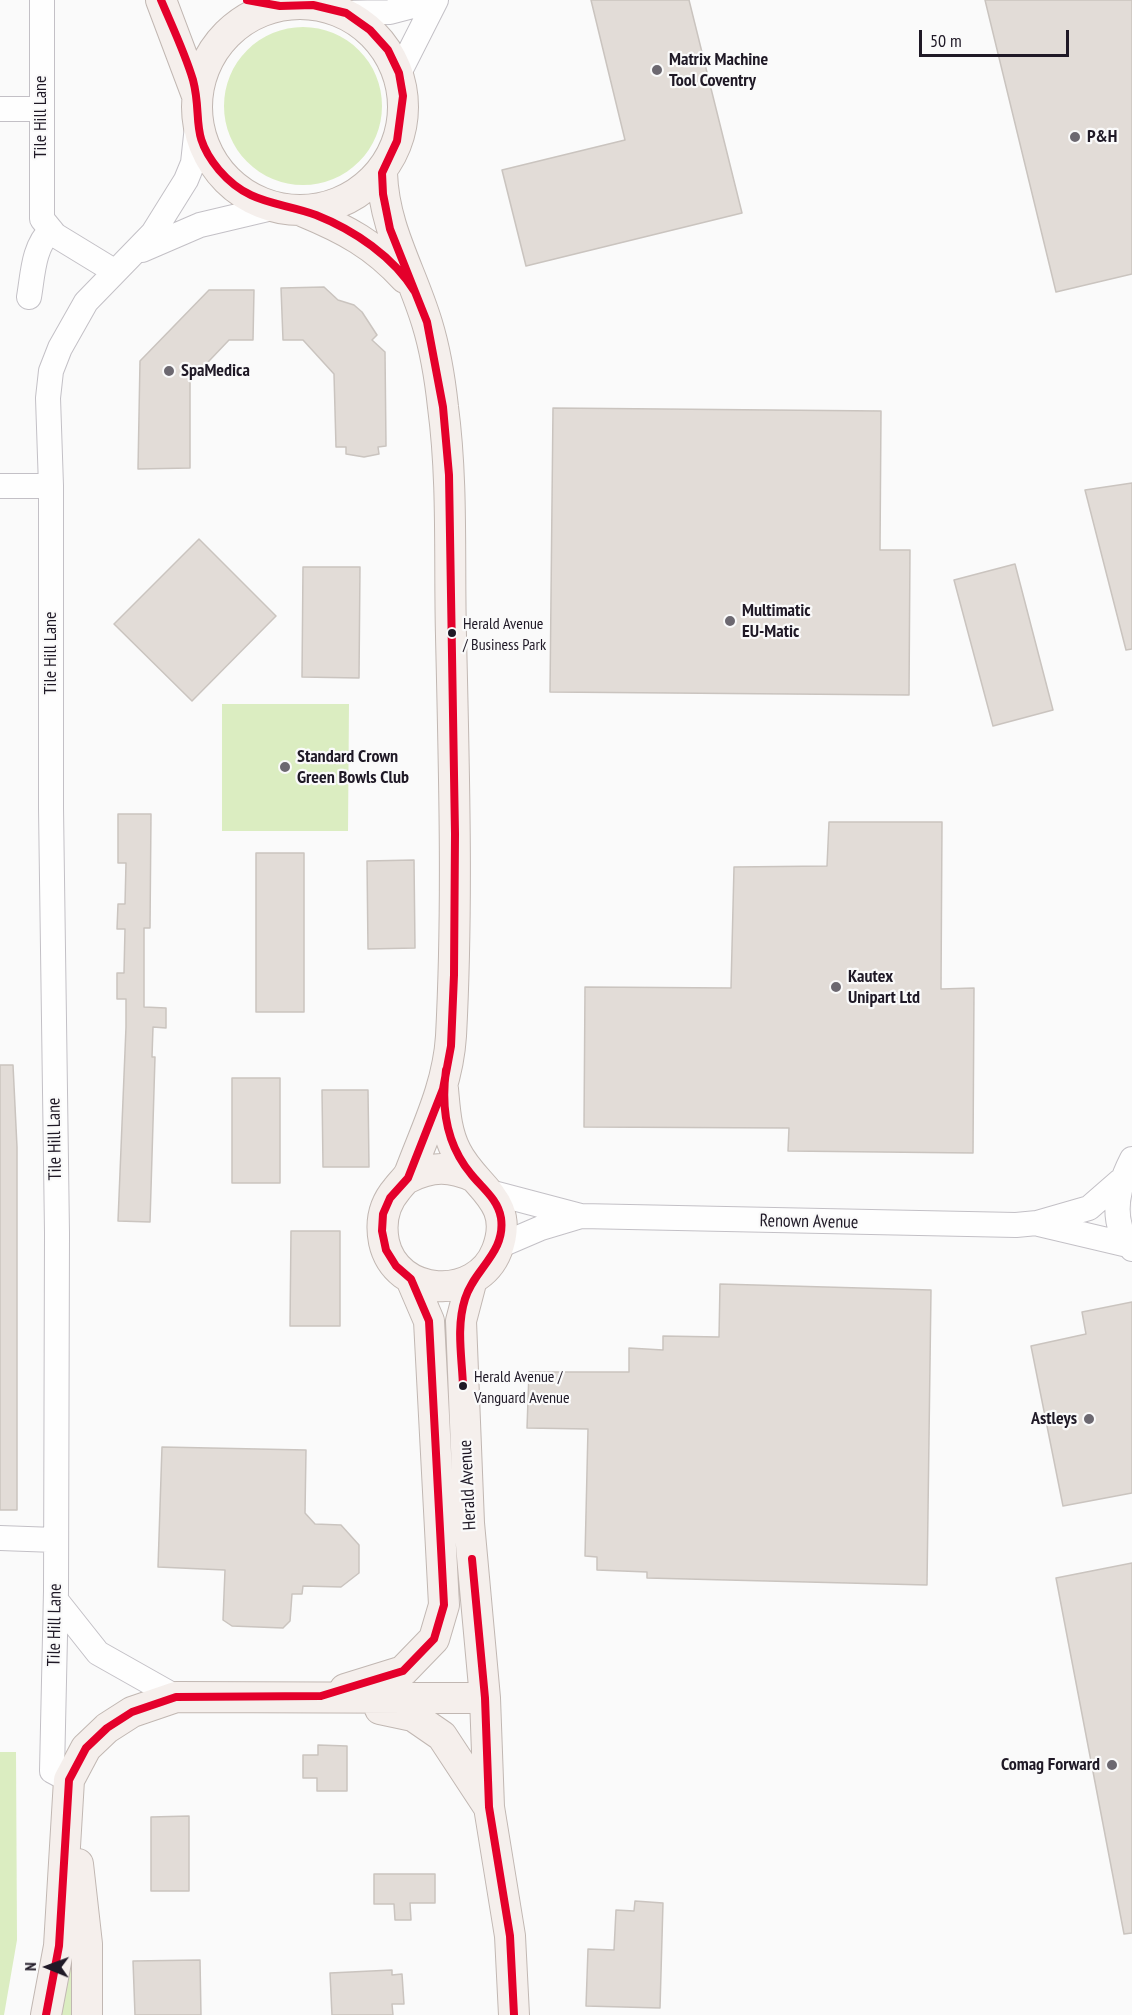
<!DOCTYPE html>
<style>
body{margin:0}
#map{position:relative;width:1132px;height:2015px;overflow:hidden;background:#fafafa;font-family:"PT Sans Narrow",sans-serif}
canvas{display:block}
.north{position:absolute;left:18px;top:1937px;width:60px;height:60px;-webkit-text-stroke:4px #fafafa;paint-order:stroke;rotate:271deg;font-size:16px;font-weight:700;line-height:24px;text-align:center;color:#1f1926}
.north::after{content:'';display:block;margin:auto;width:21px;height:27px;background:#1f1926;clip-path:polygon(50% 0,100% 100%,50% 72%,0 100%)}
.scale{position:absolute;left:919px;top:30px;width:150px;height:27px;box-sizing:border-box;border:3px solid #1f1926;border-top:0;padding-left:8px;font-size:18px;line-height:21px;white-space:nowrap;color:#1f1926;-webkit-text-stroke:4px #fafafa;paint-order:stroke}
</style>
<div id="map">
<canvas width="1132" height="2015"></canvas>
<div class="north">N</div>
<div class="scale">50 m</div>
</div>
<script>
const context = document.querySelector('canvas').getContext('2d');
context.lineJoin = 'round';
function fill(path, color) { context.fillStyle = color; context.fill(path, 'evenodd'); }
function trace(path, color, width, dash) { context.strokeStyle = color; context.lineWidth = width; context.lineCap = dash ? 'butt' : 'round'; context.setLineDash(dash || []); context.stroke(path); }
function label(font, color, halo, rows, align = 'center') {
  context.font = font + ' "PT Sans Narrow",sans-serif'; context.lineWidth = 4.5; context.setLineDash([]); context.textBaseline = 'middle'; context.strokeStyle = halo; context.fillStyle = color; for (const [text, x, y, turn = 0] of rows) {
    context.save(); context.translate(x, y); context.rotate((+turn || 0) * Math.PI / 180); context.textAlign = isNaN(turn) ? turn : align; if (halo) context.strokeText(text, 0, 0); context.fillText(text, 0, 0); context.restore();
  }
}
fill(new Path2D(`
 M224 106a79 79 0 1 1 158 0a79 79 0 1 1-158 0Z
 M222 704H349L348 831H222Z
 M0 1752H16L17 1940 4 2015H0Z
 M76 1925 78 2015H61L69 1978Z`), '#dbedc1');
const building = new Path2D(`
 M591 0H689L742 213 526 266 502 170 625 140Z
 M985 0H1132V274L1056 292Z
 M324 287 338 300 354 305 362 312 377 335 372 340 385 352 386 446 378 447 379 454 364 457 346 454V447H336L334 374 303 340H283L281 288Z
 M209 290H254L253 340H229L190 381V468L138 469 140 361Z
 M553 408 881 411 880 550H910L909 695 550 692Z
 M1132 483V649L1126 650 1085 490Z
 M199 539 276 616 192 701 114 624Z
 M1015 564 1053 710 993 726 954 580Z
 M303 567H360L359 678 302 677Z
 M118 814H151L150 928H144V1007L166 1008V1028L153 1027 152 1057H155L150 1222 118 1221 126 1027V999H117V973H124L125 929H117L118 904H125L126 863H118Z
 M829 822H942L941 989 974 988 973 1153 788 1151 789 1128 584 1127 585 987 731 988 734 867 827 866Z
 M256 853H304V1012H256Z
 M414 860 415 948 368 949 367 861Z
 M0 1065H13L17 1147V1510H0Z
 M232 1078H280V1183H232Z
 M322 1090H368L369 1167H323Z
 M291 1231H340V1326H290Z
 M720 1284 931 1290 927 1585 647 1578V1572L597 1570V1557L585 1556 588 1429 527 1428 529 1372H629V1348L663 1350V1336L719 1337Z
 M1132 1302V1493L1063 1506 1031 1346 1086 1334 1082 1312Z
 M162 1447 306 1450 305 1513 315 1524 341 1525 359 1545V1573L341 1587 303 1586 302 1594H292L290 1621 283 1628 232 1626 223 1620 225 1570 158 1567Z
 M1132 1563V1933L1124 1934 1056 1578Z
 M318 1745 347 1746V1791H317V1778H303V1755H318Z
 M189 1816V1891H151V1817Z
 M374 1874H435V1903H410L411 1920H395L394 1904H374Z
 M635 1901 663 1903 660 2008 586 2006 588 1949 614 1950 616 1910 634 1911Z
 M200 1960 201 2015H135L133 1961Z
 M392 1970V1975L402 1974 404 2004H392L393 2015H332L330 1973Z`);
fill(building, '#e2dcd7');
trace(building, '#cac4bf', 1.5);
const minor = new Path2D(`
 M42 0V219L55 235 114 271
 M346 13 390 12 436 0
 M399 73 436 0
 M0 109H42
 M142 250 200 225 276 207
 M29 297C33 274 33 247 51 230
 M0 486H51
 M1132 1159C1117 1188 1109 1222 1132 1249
 M490 1192 581 1216 1016 1225 1037 1223 1089 1208 1120 1181
 M1039 1224 1128 1245
 M499 1246 541 1228 581 1216
 M0 1538 55 1540
 M56 1600 98 1653 176 1697
 M69 1780 52 1771 56 1591 57 1233 51 808V486L48 398 51 371 60 348 86 302 153 233 186 180 193 163 197 126`);
const major = new Path2D(`
 M161 0 196 93
 M197 107a103 103 0 1 1 206 0a103 103 0 1 1-206 0Z
 M382 173C384 229 411 270 427 323 435 349 440 379 443 407 453 482 449 560 451 636 454 769 458 903 451 1036 448 1085 427 1127 410 1172 407 1179 402 1182 397 1189 384 1204 380 1222 384 1242 396 1297 477 1302 497 1250 516 1200 474 1188 456 1151 446 1132 445 1110 443 1089
 M304 212C345 229 375 245 405 278
 M408 1178C432 1166 450 1166 474 1177
 M472 1279 461 1321 469 1523 485 1698 489 1807 510 1936 514 2015
 M345 1689 403 1671 434 1639 444 1605 429 1321 411 1279
 M380 1709 413 1716 442 1736 488 1806
 M78 1864 87 1944V2015
 M46 2015 59 1946 69 1780 86 1748 107 1728 132 1712 176 1697 485 1698`);
trace(minor, '#c3c0c6', 26);
trace(major, '#c1b7b2', 32);
trace(minor, '#fefefe', 24);
trace(major, '#f5efec', 30);
trace(new Path2D(`
 M161 0C172 26 185 53 193 80 203 118 189 134 219 170 249 205 277 201 316 215 354 230 394 257 415 292
 M446 1070C441 1107 446 1144 471 1174 482 1188 498 1199 501 1218 506 1253 474 1269 465 1299 456 1327 462 1358 463 1386
 M472 1559 485 1698 489 1807 510 1936 514 2015
 M46 2015 59 1946 69 1780 86 1748 107 1728 132 1712 176 1697 321 1696 403 1671 434 1639 444 1605 429 1321 411 1279 396 1266 386 1250 382 1231 383 1214 390 1198 408 1178 443 1089 451 1046 454 975 455 834 449 475 443 407 427 322 390 229 383 194 382 173 397 141 403 96 399 73 388 50 370 30 346 13 313 5 280 6 247 0`), '#e4002b', 8);
for (const [x, y, r, color] of [
 [657,70,6,"#6c6870"],
 [1075,137,6,"#6c6870"],
 [169,371,6,"#6c6870"],
 [730,621,6,"#6c6870"],
 [452,633,5,"#1f1926"],
 [285,767,6,"#6c6870"],
 [836,987,6,"#6c6870"],
 [463,1386,5,"#1f1926"],
 [1089,1419,6,"#6c6870"],
 [1112,1765,6,"#6c6870"]
]) { const dot = new Path2D(); dot.arc(x, y, r, 0, 2 * Math.PI); context.fillStyle = color; context.fill(dot); trace(dot, '#fafafa', 2); }
label('16px', '#1f1926', '#fafafa', [
 ["Herald Avenue",463,624],
 ["/ Business Park",463,645],
 ["Herald Avenue /",474,1377],
 ["Vanguard Avenue",474,1398]
], 'left');
label('bold 18px', '#1f1926', '#fafafa', [
 ["Matrix Machine",669,60],
 ["Tool Coventry",669,81],
 ["P&H",1087,137],
 ["SpaMedica",181,371],
 ["Multimatic",742,611],
 ["EU-Matic",742,632],
 ["Standard Crown",297,757],
 ["Green Bowls Club",297,778],
 ["Kautex",848,977],
 ["Unipart Ltd",848,998],
 ["Astleys",1077,1419,"right"],
 ["Comag Forward",1100,1765,"right"]
], 'left');
label('18px', '#1f1926', '#fafafa', [
 ["Tile Hill Lane",41,117,-90],
 ["Tile Hill Lane",51,653,-90],
 ["Tile Hill Lane",55,1139,-91],
 ["Renown Avenue",809,1222,1],
 ["Herald Avenue",468,1485,-93],
 ["Tile Hill Lane",55,1625,-89]
]);
</script>
